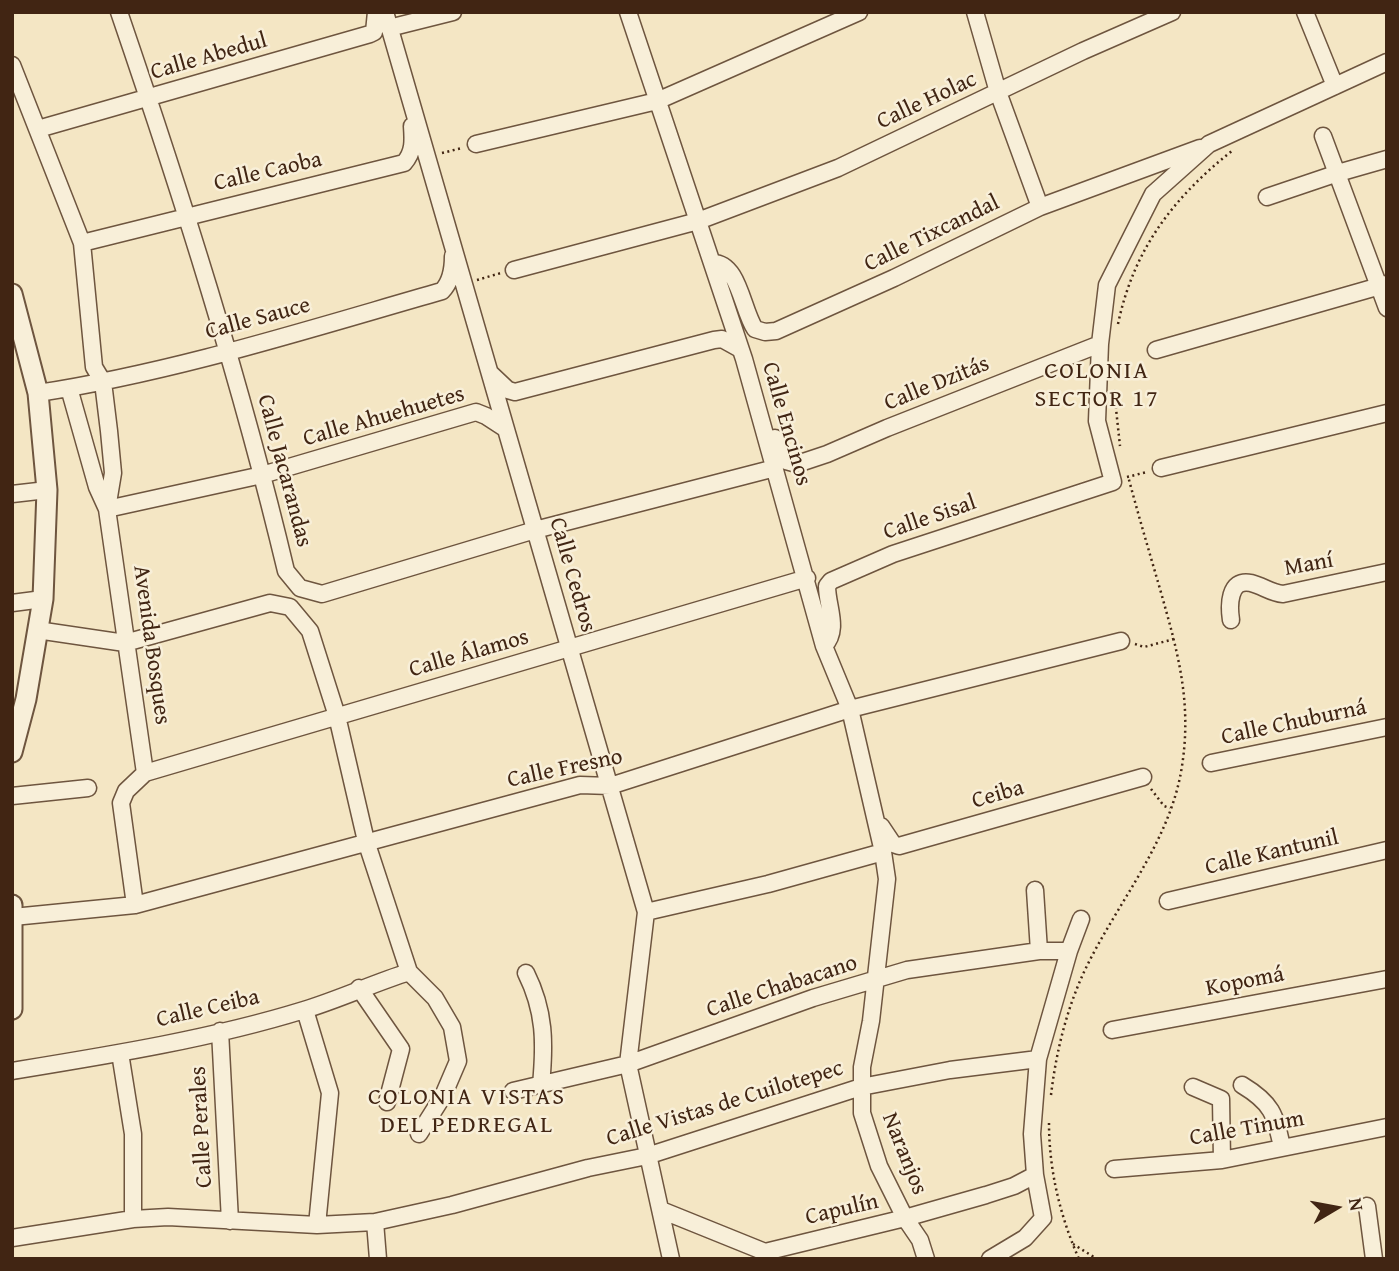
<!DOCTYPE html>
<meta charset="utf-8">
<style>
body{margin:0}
#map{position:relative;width:1399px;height:1271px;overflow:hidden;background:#f4e6c4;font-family:"Gentium Book Plus",serif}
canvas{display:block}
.frame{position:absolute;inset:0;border:14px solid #412513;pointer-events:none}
.north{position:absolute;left:1301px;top:1173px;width:70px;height:70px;-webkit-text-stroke:5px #f8efd9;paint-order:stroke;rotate:80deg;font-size:19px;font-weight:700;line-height:28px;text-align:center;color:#412513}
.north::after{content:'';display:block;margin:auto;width:24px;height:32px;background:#412513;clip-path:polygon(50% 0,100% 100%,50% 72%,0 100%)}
</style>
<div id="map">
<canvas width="1399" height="1271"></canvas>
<div class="frame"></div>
<div class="north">N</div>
</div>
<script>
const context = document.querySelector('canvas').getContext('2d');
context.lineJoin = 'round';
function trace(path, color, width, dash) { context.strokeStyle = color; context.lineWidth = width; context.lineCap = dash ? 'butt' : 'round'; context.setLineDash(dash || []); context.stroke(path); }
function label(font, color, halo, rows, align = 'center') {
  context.font = font + ' "Gentium Book Plus",serif'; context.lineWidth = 5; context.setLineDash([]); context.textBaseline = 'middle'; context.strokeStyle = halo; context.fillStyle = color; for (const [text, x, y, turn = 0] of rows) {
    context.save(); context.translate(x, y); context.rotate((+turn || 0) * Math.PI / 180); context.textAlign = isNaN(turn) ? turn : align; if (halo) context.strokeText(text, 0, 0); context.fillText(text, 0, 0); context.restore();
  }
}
const minor = new Path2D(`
 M119 12C182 196 241 382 286 571L300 588 322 594 535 530 775 468
 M385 12 646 912 628 1064 671 1259
 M628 12 744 359 824 646 850 709 883 852 887 879 871 1021 862 1067V1113L879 1166 905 1218 920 1240 926 1259
 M975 12 998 92 1040 207
 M1305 12 1335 86
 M389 28 453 12
 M12 65 82 243 94 367 103 382 109 431 113 473 107 509
 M38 129 370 34 374 32 376 12
 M1323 136 1387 308
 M476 144 657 101 859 12
 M1267 197 1338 173 1387 159
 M82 243 404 163C414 152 413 140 412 126
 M712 263C739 262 742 310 755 329L765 332 776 331 894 278 1040 207 1200 148
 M514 270 698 221 838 168 1083 51 1172 12
 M1156 350 1387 284
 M490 373 508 390 515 392 714 340 722 339 740 349
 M69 388 97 487 107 509 145 773 126 791 121 803 135 905
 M38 393C175 372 309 329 442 291 451 282 453 269 453 256
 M775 438 786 461 797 464 827 454 887 428 1100 344
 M1161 468 1387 413
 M12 494 47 490
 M107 509 262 475 476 412 486 416 506 429
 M12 603 43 599
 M1231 620C1229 607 1228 578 1251 583 1263 586 1271 593 1283 594L1387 572
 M37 630 125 643 270 603 290 607 310 631 337 716 366 841 409 972 435 998 452 1027 458 1061 443 1096 419 1134
 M824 646C840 629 827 607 827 586L831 581 893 554 1113 482 1097 421 1100 344 1107 285 1153 194 1209 144 1387 62
 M1211 763 1387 727
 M145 773 807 578
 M12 796 88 788
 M881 826 893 844 899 846 1143 777
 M1035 890 1039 951
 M1168 901 1387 850
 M646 912 768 884 883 852
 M13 917 135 905 580 785 610 786 850 709 1121 641
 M526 973C545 1011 545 1043 541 1085
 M359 988 401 1049 387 1102
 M305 1010 330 1093 317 1225
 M1112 1030 1387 979
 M220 1031 230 1221
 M120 1053 133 1134V1219
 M12 1071C110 1055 210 1039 304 1010 340 999 374 983 409 972
 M1242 1085C1272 1103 1275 1114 1282 1147
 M1193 1087 1221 1099 1222 1160
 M513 1091 628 1064 813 998 907 970 1039 951H1069
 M1114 1169 1222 1160 1387 1127
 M1367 1206 1374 1259
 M661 1210 765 1252 905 1218 986 1195 1014 1186 1035 1175
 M375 1222 378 1259
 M12 1238 133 1219 168 1217 317 1225 375 1222 452 1205 588 1168 647 1156 861 1087 950 1070 1038 1059
 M990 1259 1025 1238 1043 1218 1035 1175 1032 1134 1038 1059 1069 951 1081 919`);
const tertiary = new Path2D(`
 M12 294 38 393 47 490 43 599 26 699 12 752
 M12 905V1009`);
trace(minor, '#6e553f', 19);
trace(tertiary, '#6e553f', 23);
trace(new Path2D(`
 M442 153 462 148
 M477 280 501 273
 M1118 324C1134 248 1174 197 1233 150
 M1114 390 1120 446
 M1127 477 1147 472
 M1135 644 1144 647 1174 639
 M1151 789 1164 806 1170 808
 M1051 1095C1056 1053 1066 1011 1084 972 1115 906 1168 845 1181 772 1193 704 1178 653 1160 589 1149 551 1138 514 1128 476
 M1049 1123C1049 1170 1060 1216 1079 1259
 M1073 1244 1097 1259`), '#412513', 2.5, [2, 3.5]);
trace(minor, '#f8efd9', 16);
trace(tertiary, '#f8efd9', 19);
label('23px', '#412513', '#f8efd9', [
 ["Calle Abedul",209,57,-16],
 ["Calle Holac",927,101,-25],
 ["Calle Caoba",268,172,-13],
 ["Calle Tixcandal",932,234,-26],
 ["Calle Sauce",258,319,-15],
 ["Calle Dzitás",937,384,-22],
 ["Calle Ahuehuetes",384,417,-16],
 ["Calle Encinos",786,424,74],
 ["Calle Jacarandas",284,471,75],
 ["Calle Sisal",930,518,-19],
 ["Maní",1309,565,-10],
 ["Calle Cedros",572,575,74],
 ["Avenida Bosques",151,645,82],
 ["Calle Álamos",469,654,-16],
 ["Calle Chuburná",1294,723,-12],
 ["Calle Fresno",565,769,-12],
 ["Ceiba",998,795,-16],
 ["Calle Kantunil",1272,853,-13],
 ["Kopomá",1245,982,-11],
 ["Calle Chabacano",782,987,-18],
 ["Calle Ceiba",208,1009,-13],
 ["Calle Vistas de Cuilotepec",725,1104,-17],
 ["Calle Perales",202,1127,-93],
 ["Calle Tinum",1247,1129,-10],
 ["Naranjos",904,1154,68],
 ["Capulín",842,1210,-13]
]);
context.letterSpacing = '2px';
label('24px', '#412513', '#f8efd9', [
 ["COLONIA",1097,372],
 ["SECTOR 17",1097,400],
 ["COLONIA VISTAS",467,1098],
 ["DEL PEDREGAL",467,1126]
]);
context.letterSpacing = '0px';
</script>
